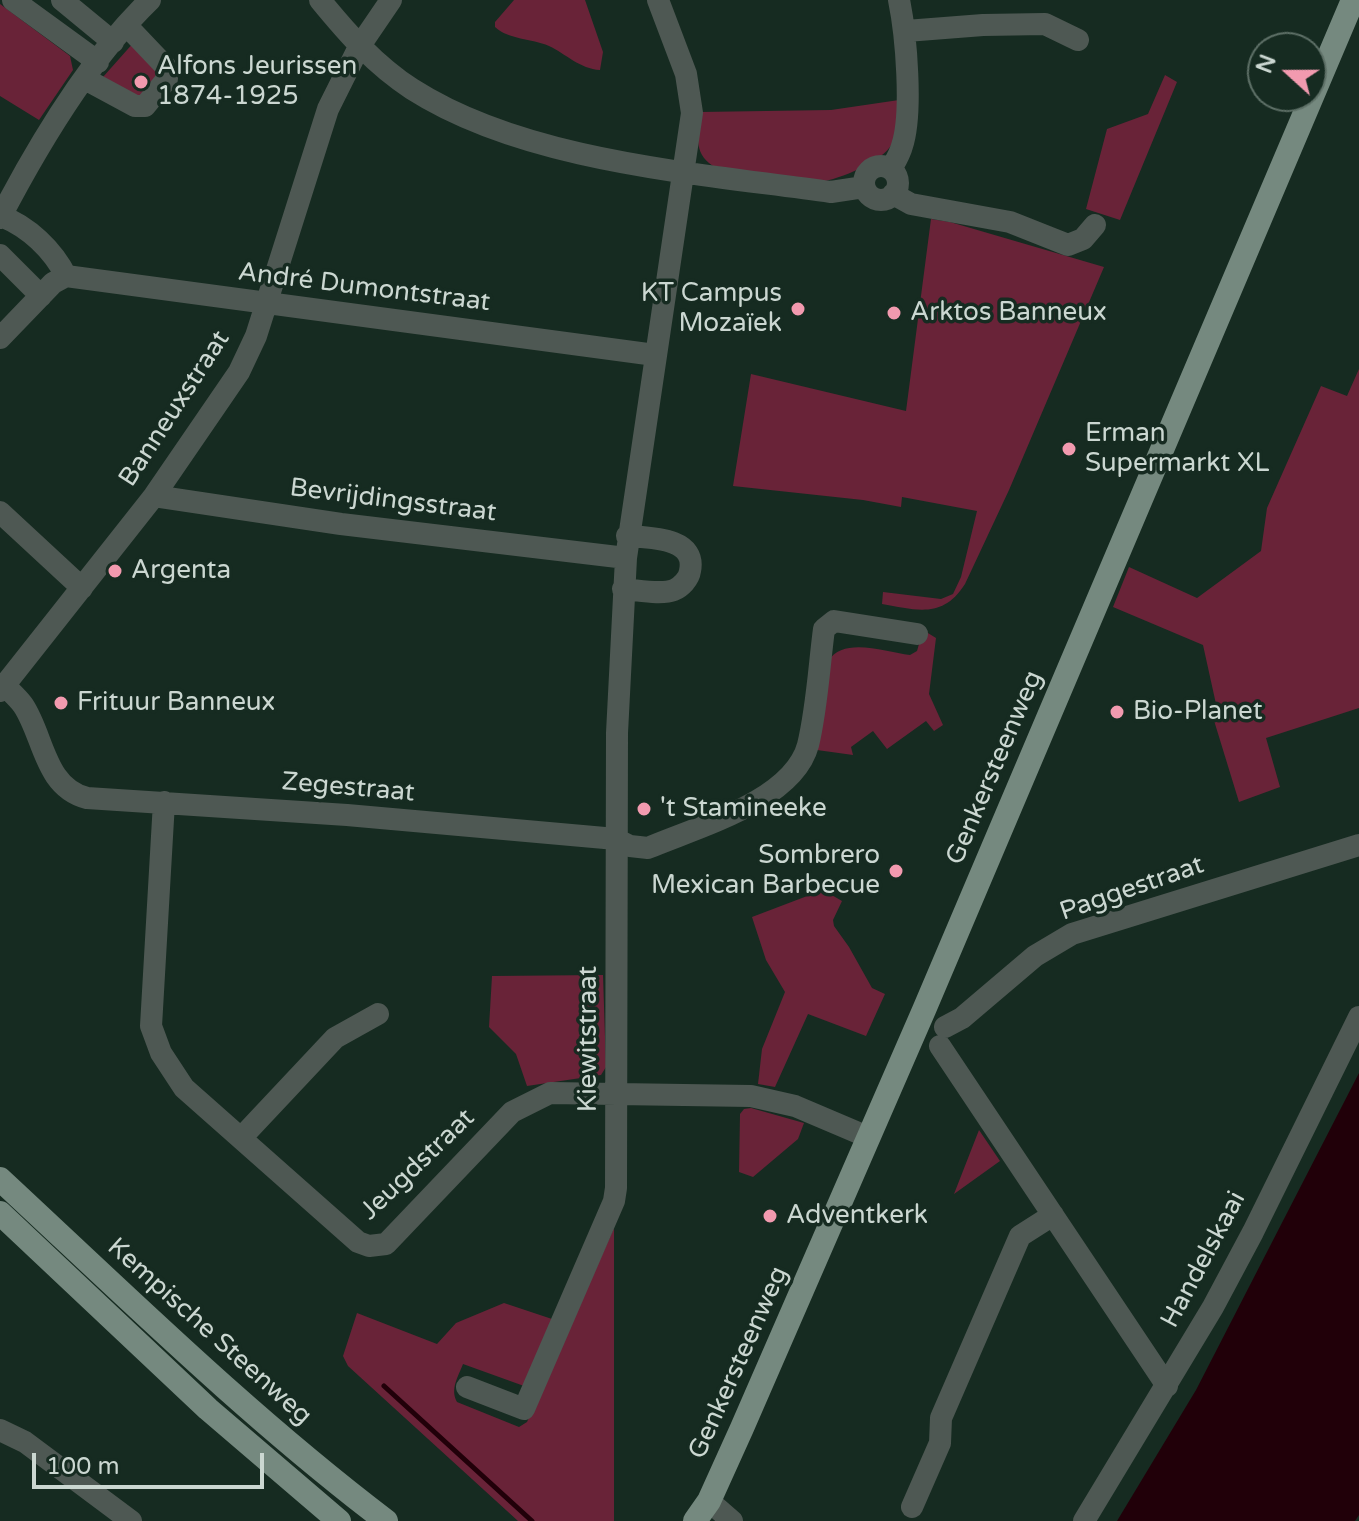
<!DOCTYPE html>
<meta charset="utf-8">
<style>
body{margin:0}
#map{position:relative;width:1359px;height:1521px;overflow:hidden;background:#162b21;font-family:"Varela Round",sans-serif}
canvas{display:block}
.north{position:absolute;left:1247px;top:32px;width:80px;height:80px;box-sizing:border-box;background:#162b21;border:2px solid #5e7067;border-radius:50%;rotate:291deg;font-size:22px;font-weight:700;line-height:32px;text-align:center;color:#cbd7d1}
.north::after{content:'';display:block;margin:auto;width:28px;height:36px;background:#f29aaf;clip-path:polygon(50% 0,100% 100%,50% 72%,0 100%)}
.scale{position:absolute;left:32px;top:1453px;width:232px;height:36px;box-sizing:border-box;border:4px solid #cbd7d1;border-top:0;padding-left:10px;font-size:24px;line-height:28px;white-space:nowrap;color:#cbd7d1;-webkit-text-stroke:6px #162b21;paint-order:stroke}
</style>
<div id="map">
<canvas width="1359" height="1521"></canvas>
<div class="north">N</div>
<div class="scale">100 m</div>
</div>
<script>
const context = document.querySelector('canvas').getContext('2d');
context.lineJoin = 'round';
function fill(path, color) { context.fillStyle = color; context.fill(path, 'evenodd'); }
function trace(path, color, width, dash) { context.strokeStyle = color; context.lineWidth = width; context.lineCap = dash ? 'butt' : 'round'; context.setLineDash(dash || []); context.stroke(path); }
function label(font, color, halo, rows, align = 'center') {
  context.font = font + ' "Varela Round",sans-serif'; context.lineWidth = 7; context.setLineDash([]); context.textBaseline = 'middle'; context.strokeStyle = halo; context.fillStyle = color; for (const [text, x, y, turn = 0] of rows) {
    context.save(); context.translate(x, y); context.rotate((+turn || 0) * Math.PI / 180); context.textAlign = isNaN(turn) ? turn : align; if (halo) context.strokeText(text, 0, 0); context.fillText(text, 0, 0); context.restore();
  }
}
fill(new Path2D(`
 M514 0H585L603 52 600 70C580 69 566 54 549 46 531 38 509 40 495 27V22Z
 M0 4 70 56 73 70 39 120 0 96Z
 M135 41 162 73 144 101 103 77Z
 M1165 75 1177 82 1120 220 1086 209 1107 129 1148 114Z
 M899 100C897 113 898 132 892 144 882 162 840 179 820 182L713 166C692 152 699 134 700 112L831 110Z
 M931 219 950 222 1104 267 1009 490 965 584C943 619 917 610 882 604L883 592 941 599 953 594 961 577 977 511 902 497 901 507 863 500 733 486 751 374 906 411Z
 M1359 369V708L1266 738 1280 787 1239 802 1212 714 1216 704 1203 645 1113 607 1129 567 1197 598 1261 551 1267 508 1321 386 1347 396Z
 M923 630 936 638 929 694 943 725 934 731 926 721 887 749 873 731 851 747 853 755 817 750 828 661C844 636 885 652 910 655L917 651Z
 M823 890 842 901 833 920 834 926 849 947 872 988 885 994 866 1036 808 1014 775 1087 758 1084 762 1049 785 992 766 960 752 917Z
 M603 975 606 1067 601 1075 527 1086 516 1054 489 1027 492 976Z
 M751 1108 804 1123 798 1139 753 1177 739 1172 740 1114 744 1109Z
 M979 1130 1000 1161 954 1194Z
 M614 1228V1521H518L348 1366 343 1356 357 1313 437 1344 456 1323 504 1303 555 1320 524 1386 463 1364C458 1377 450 1389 457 1402L519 1427 527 1422Z`), '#692338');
fill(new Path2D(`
 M1359 1073V1515L1355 1521H1117L1196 1390Z`), '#210009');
trace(new Path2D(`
 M384 1386 532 1521`), '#210009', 5);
trace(new Path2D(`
 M13 0 98 62
 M62 0 113 42
 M320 0C347 33 375 65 412 89 526 162 698 173 831 192L864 187
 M906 31 983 25 1045 24 1078 40
 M85 79 135 106H145L167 79 166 67 127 26
 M864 183a17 17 0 1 1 34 0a17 17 0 1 1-34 0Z
 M891 169C895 162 900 154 902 146 913 113 906 34 899 0
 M893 194 911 204 1010 222 1068 245 1083 239 1095 225
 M1 216C28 226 53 250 66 276
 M0 218C39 143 89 59 150 0
 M0 255 41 296
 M66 276 655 355
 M0 338 53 283 66 276
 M154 496 341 524 626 558
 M0 512 82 588
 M623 589C638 590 661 595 674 590 681 587 689 579 690 571 697 537 649 538 627 536
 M5 686C11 692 18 698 23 705 44 736 44 787 87 798L347 815 616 839 630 846 648 848C697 827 793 801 808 745 817 708 819 667 824 629L834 621 917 634
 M0 691 154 496 239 372 256 336 328 109 359 47 391 0
 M164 802 151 1026 161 1053 184 1088 358 1242 369 1246 386 1244 512 1112 550 1093 751 1096 795 1106 868 1137
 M945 1027 962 1018 1035 956 1072 934 1359 845
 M940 1046 1167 1386
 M242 1137 335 1038 378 1014
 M467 1387 524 1409 614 1201 616 1188 617 733 626 558 692 113 686 74 658 0
 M0 1430 25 1442 131 1521
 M709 1501 732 1521
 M912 1507 940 1443 941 1418 1020 1236 1053 1215
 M1084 1521 1213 1307 1253 1232 1359 1017`), '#4e5853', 22);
trace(new Path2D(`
 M0 1179C126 1296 249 1417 386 1521
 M0 1213 208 1409 339 1521
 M695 1521 709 1501 742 1428 924 1010 1353 0`), '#75897f', 24);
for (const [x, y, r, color] of [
 [141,82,8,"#f29aaf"],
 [798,309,8,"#f29aaf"],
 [894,313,8,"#f29aaf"],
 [1069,449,8,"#f29aaf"],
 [115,571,8,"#f29aaf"],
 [61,703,8,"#f29aaf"],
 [1117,712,8,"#f29aaf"],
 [644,809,8,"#f29aaf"],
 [896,871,8,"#f29aaf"],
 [770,1216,8,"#f29aaf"]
]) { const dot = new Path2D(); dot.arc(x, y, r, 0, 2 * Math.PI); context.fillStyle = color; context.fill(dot); trace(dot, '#162b21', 3); }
label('26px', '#cbd7d1', '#162b21', [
 ["Alfons Jeurissen",157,67],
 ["1874-1925",157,97],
 ["KT Campus",782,294,"right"],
 ["Mozaïek",782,324,"right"],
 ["Arktos Banneux",910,313],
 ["Erman",1085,434],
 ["Supermarkt XL",1085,464],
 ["Argenta",131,571],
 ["Frituur Banneux",77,703],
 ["Bio-Planet",1133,712],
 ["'t Stamineeke",660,809],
 ["Sombrero",880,856,"right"],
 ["Mexican Barbecue",880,886,"right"],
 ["Adventkerk",786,1216]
], 'left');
label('26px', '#cbd7d1', '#162b21', [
 ["André Dumontstraat",364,288,7],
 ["Banneuxstraat",175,409,-57],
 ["Bevrijdingsstraat",393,501,7],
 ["Genkersteenweg",995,768,-67],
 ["Zegestraat",348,788,5],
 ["Paggestraat",1132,889,-19],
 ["Kiewitstraat",589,1039,-90],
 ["Jeugdstraat",418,1165,-44],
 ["Handelskaai",1204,1260,-62],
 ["Kempische Steenweg",209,1332,42],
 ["Genkersteenweg",739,1363,-66]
]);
</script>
